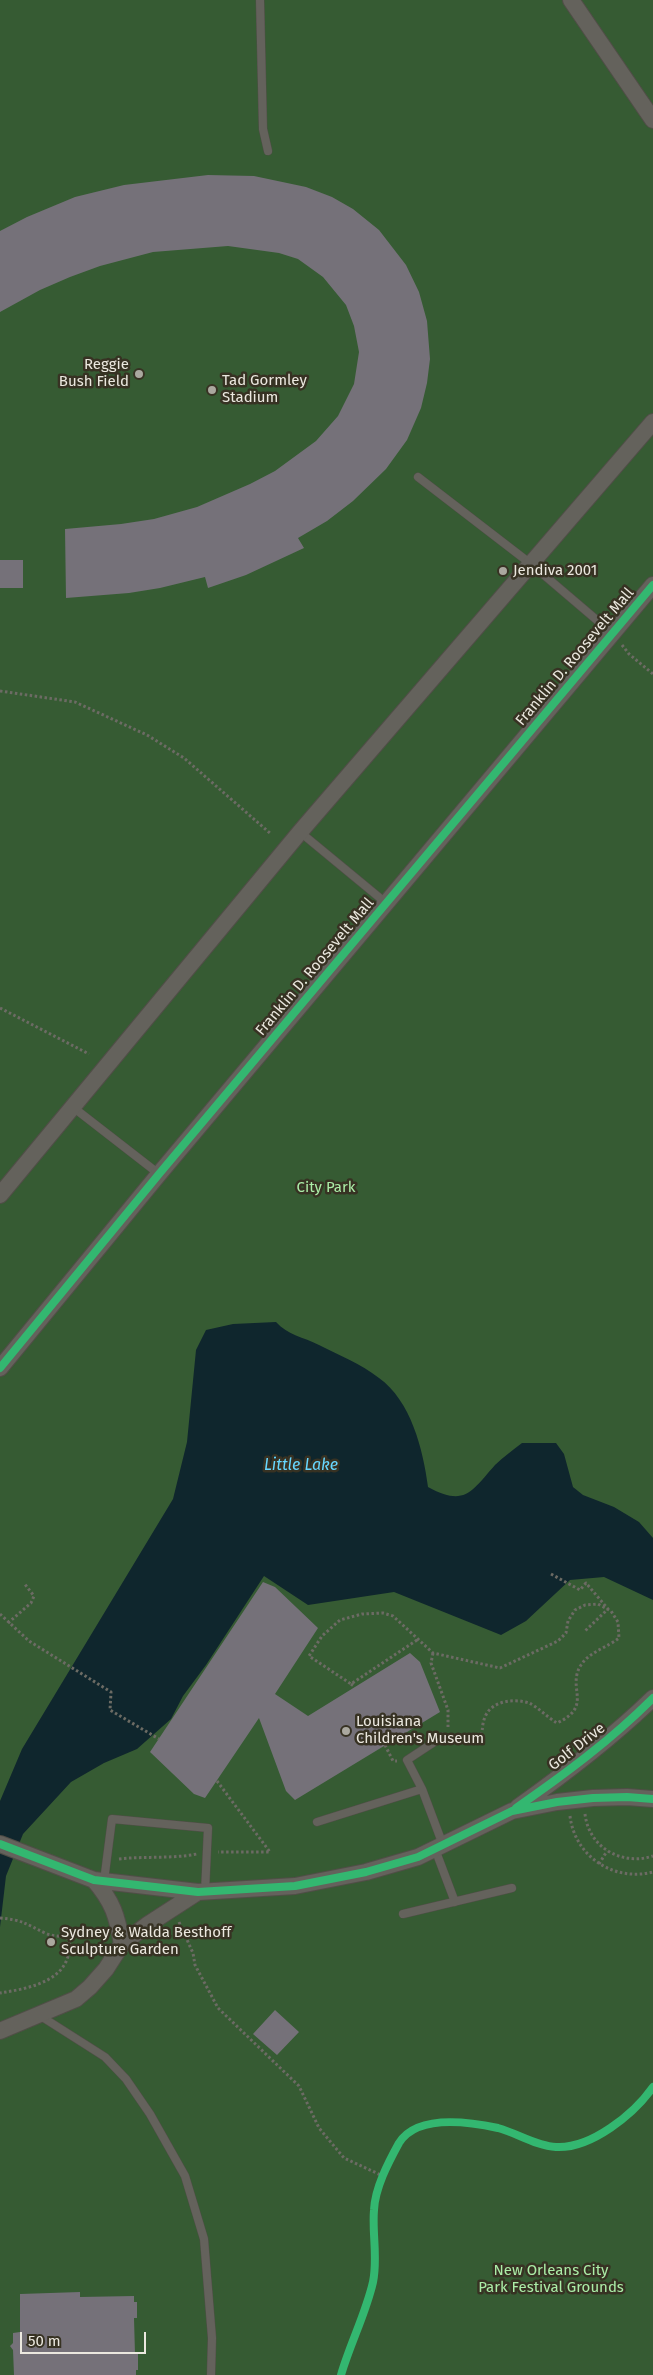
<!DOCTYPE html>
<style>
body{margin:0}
#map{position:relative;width:653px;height:2375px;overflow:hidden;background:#323028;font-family:"Fira Sans",sans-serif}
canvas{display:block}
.scale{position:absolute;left:20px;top:2332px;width:126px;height:22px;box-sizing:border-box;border:2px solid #ebe8df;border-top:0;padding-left:6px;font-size:15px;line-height:18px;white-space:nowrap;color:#ebe8df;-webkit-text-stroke:4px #373223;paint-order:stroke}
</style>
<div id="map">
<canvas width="653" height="2375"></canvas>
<div class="scale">50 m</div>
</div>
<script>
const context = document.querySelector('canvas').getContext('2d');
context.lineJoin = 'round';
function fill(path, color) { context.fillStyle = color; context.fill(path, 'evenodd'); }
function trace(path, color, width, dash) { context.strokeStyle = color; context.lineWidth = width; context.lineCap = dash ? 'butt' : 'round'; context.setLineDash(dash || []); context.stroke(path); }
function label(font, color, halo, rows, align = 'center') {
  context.font = font + ' "Fira Sans",sans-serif'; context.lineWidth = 5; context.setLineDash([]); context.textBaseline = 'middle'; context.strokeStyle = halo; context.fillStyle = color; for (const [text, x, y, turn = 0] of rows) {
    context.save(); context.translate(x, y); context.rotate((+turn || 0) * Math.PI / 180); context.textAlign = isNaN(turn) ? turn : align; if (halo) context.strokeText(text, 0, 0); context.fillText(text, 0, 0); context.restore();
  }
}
fill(new Path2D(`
 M0 0H653V2375H0Z`), '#365b33');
fill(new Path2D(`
 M276 1322C288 1335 303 1337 319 1345 339 1355 361 1364 379 1378 411 1401 423 1449 428 1487 465 1507 471 1492 495 1465 503 1457 513 1450 522 1443H556L564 1454 573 1487 583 1495 614 1507 639 1522 653 1538V1600L604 1577 570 1580 526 1621 501 1635 394 1592 308 1605 264 1576 206 1665 183 1696 171 1719 137 1749 104 1763 71 1782 23 1834 6 1876 0 1927V1801L22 1749 173 1499 187 1442 196 1350 206 1330 233 1324Z`), '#0f262d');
fill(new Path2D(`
 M208 175 254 176 306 187 332 197 353 209 379 230 406 265 419 292 427 321 430 359 427 383 421 408 407 440 386 469 353 501 327 521 298 538 304 548 246 575 208 588 205 577 160 588 129 593 66 598 65 529 121 524 154 519 197 507 250 484 275 471 316 441 338 416 354 384 359 352 354 326 346 305 323 277 298 259 279 253 228 246 153 252 100 266 70 277 40 290 0 312V231L27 217 75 197 124 185Z
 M0 560H23V588H0Z
 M263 1582 275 1587 318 1628 275 1694 308 1716 410 1653 420 1662 440 1712 295 1800 286 1791 259 1718 205 1798 194 1794 150 1752Z
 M275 2010 299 2032 277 2055 253 2034Z
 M80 2292V2297L134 2296V2302H137V2318H134L135 2354H138V2370H136V2375H14L13 2350 10 2346 13 2343V2333L20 2332V2294Z`), '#757179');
const lane = new Path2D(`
 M260 0 263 129 268 151
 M418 477 531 564 612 633
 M300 832 386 903
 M74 1108 159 1174
 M422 1789 407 1760 442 1737
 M317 1822 422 1789 443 1845
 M435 1849 455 1902
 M104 1881 112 1819 208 1828 205 1892
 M403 1914 512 1888
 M39 2015 105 2057 126 2079 150 2114 185 2176 204 2239 212 2338 211 2375`);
const street = new Path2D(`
 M571 0 653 120
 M0 1195 300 832 653 422
 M0 1368 159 1174 653 585
 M518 1807C566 1773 611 1739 653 1698
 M0 1844 94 1880 198 1892 295 1886 366 1872 418 1857 512 1811 557 1802 593 1798 627 1797 653 1799
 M94 1880C113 1902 117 1916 122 1944
 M0 2031 76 1999 90 1987 106 1969 122 1944 147 1925 198 1892`);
trace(lane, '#504e47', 9);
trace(street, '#504e47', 18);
trace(new Path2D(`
 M622 645 629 654 653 674
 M0 691 75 702 147 735 184 758 271 834
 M0 1008 89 1054
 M551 1574 580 1590 586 1583 608 1609 585 1631
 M0 1614 29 1641 111 1692 110 1710 159 1739
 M8 1623 31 1603 34 1596 24 1583
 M417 1640 351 1684 309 1656 322 1636 340 1620 362 1614 383 1613 393 1616 433 1653 500 1668 558 1641 566 1633 568 1621 575 1610 585 1605 598 1604 611 1611 618 1622 619 1638C608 1647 589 1652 581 1665 566 1688 594 1706 557 1723 548 1718 538 1707 529 1703 514 1698 491 1701 485 1717 480 1729 486 1731 475 1741L463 1742 453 1734
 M433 1653 431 1663 448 1710V1727
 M351 1684 355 1687
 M385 1745 393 1761H397
 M217 1781 270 1852H218
 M585 1814C589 1848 622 1866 653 1856
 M570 1816C575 1857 614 1882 653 1872
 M119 1859C145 1856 171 1859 197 1854
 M599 1864 607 1851
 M0 1918C23 1920 26 1924 45 1933 53 1937 61 1935 69 1939 74 1980 32 1988 0 1993
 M179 1922 193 1953 195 1965 218 2008 299 2086 319 2128 344 2158 383 2176`), '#6c6b64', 3, [2.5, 2.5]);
trace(lane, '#64625c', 8);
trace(street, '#64625c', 16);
trace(new Path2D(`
 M0 1368 159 1174 653 585
 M516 1808C565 1774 611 1740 653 1698
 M0 1844 94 1880 198 1892 295 1886 366 1872 418 1857 512 1811 557 1802 593 1798 627 1797 653 1799
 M341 2375C350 2344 366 2313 373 2282 378 2258 372 2234 374 2210 375 2188 388 2163 399 2143 417 2114 470 2122 498 2128 517 2133 536 2146 556 2147 591 2149 634 2114 653 2087`), '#33b770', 8);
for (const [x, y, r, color] of [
 [139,374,5,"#aaa89f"],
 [212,390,5,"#aaa89f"],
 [503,571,5,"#aaa89f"],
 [346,1731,5,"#aaa89f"],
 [51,1942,5,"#aaa89f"]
]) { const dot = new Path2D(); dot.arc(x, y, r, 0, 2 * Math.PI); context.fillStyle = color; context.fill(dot); trace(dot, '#373223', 2); }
label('15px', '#ebe8df', '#373223', [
 ["Reggie",129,365,"right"],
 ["Bush Field",129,382,"right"],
 ["Tad Gormley",222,381],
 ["Stadium",222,398],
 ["Jendiva 2001",513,571],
 ["Louisiana",356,1722],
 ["Children's Museum",356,1739],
 ["Sydney & Walda Besthoff",61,1933],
 ["Sculpture Garden",61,1950]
], 'left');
label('15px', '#ebe8df', '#373223', [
 ["Franklin D. Roosevelt Mall",575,657,-50],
 ["Franklin D. Roosevelt Mall",315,967,-50],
 ["Golf Drive",577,1747,-38]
]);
label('15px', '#abeda7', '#373223', [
 ["City Park",326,1188],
 ["New Orleans City",551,2271],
 ["Park Festival Grounds",551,2288]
]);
label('italic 16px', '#67d7ff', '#373223', [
 ["Little Lake",301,1466]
]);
</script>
